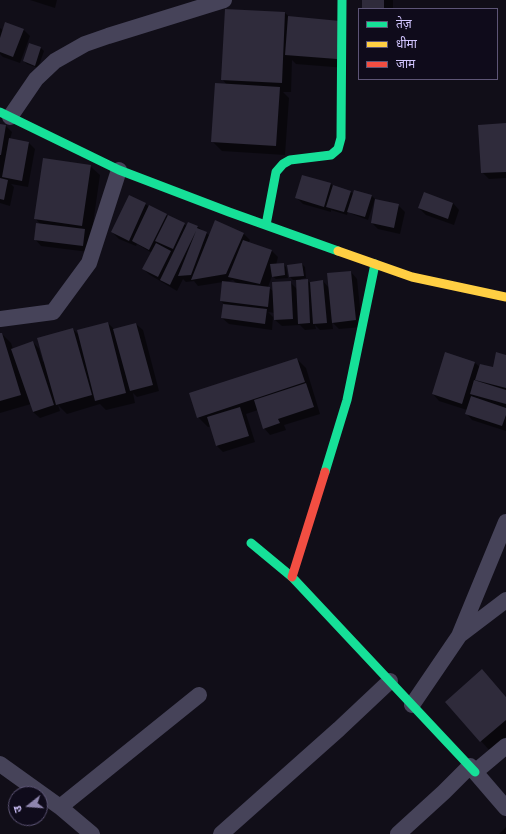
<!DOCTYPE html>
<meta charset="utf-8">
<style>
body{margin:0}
#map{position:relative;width:506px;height:834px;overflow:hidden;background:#110e18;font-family:Montserrat,"Noto Sans Devanagari",sans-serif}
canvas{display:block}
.legend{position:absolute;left:358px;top:8px;width:140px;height:72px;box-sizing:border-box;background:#0f0b1b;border:1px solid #5d5576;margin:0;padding:5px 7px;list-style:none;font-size:12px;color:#d2c5ff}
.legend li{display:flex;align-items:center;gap:8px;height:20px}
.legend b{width:20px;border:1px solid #5d5576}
.north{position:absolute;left:8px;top:786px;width:40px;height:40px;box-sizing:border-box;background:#0f0b1b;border:1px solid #5d5576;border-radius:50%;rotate:253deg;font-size:11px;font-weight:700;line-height:16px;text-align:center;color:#d2c5ff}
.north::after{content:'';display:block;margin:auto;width:14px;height:18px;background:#8e85ae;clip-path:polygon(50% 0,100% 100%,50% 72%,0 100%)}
</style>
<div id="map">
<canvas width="506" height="834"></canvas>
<ul class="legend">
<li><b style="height:5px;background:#16e098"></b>तेज़</li>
<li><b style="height:5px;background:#ffcf43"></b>धीमा</li>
<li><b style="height:5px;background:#f24e42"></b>जाम</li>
</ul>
<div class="north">उ</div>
</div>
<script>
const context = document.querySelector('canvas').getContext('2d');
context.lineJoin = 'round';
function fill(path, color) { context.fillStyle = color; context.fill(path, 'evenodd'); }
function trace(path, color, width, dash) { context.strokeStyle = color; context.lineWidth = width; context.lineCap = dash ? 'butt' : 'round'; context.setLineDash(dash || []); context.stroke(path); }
fill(new Path2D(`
 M30 0H57L55 8Z
 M363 0H393V9H363Z
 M285 13 346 68 296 64 292 60 291 92H283L289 98 285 155 222 151 212 141 227 85 223 80Z
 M0 28 4 31 23 29 30 36 20 63 3 57 0 54Z
 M29 44 41 48 44 51 38 68 27 64 24 61Z
 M506 124V178L489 179 482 172Z
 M0 125H5L12 132 10 139 29 143 35 149 28 187 11 184 14 187 10 206 0 203Z
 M90 166 100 175 89 252 41 246 35 239 41 225 35 218Z
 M303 176 331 184 334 187 350 191 354 195 355 191 372 196 375 199 368 220 352 214 348 211 347 215 331 210V212L303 204 296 197Z
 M129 196 187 226 188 223 198 227 210 236 243 233 250 240 248 243 272 251 278 257 276 265 283 264 286 267 288 278 276 279 272 276 268 287 273 291 290 282 297 289V280H293L290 277 289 266 302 264 305 267 306 278 301 279V281L307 280 311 284 323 281 329 288 351 272 357 279 362 327 339 329 332 322 333 329 320 330 315 325 316 329 305 330 300 325 282 326 275 320V313L268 312 273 317 272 330 229 324 222 318 224 304 221 301 223 282 198 286 194 281 186 282 183 279 177 291 150 275 143 269 152 253 137 244 136 246 119 239 112 232ZM233 280 237 284 224 282Z
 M453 203 459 210 454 225 426 215 419 208Z
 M398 205 405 212 400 234 378 229 372 223Z
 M108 323 115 330 136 324 143 330 159 391 137 397 133 393 135 403 106 410 100 404 67 414 58 405 60 411 40 418 33 412 31 404 0 413V334H2L11 343 13 349 33 342 39 349 43 362 73 329 80 336Z
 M446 353 475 363 480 367 493 368 506 356V431L472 420 466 413 467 410 439 401 433 394Z
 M297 359 306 368 320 414 284 425 286 430 270 435 264 428 258 410 246 414 255 442 223 452 217 446 211 426 208 427 198 417Z
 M482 671 506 697V737L490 751 481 741Z
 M506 827V834H499Z`), '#0007');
fill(new Path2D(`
 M362 0H384V9H362Z
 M225 9 285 12 282 83 221 80Z
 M288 16 340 21 337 59 285 55Z
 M5 22 24 29 13 57 0 52V38Z
 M29 43 41 47 35 66 23 61Z
 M215 83 280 87 276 146 211 142Z
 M506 123V172L481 173 478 125Z
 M0 124 6 125 1 155H0Z
 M9 138 29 142 22 181 2 177Z
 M43 158 91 165 82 226 34 219Z
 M302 175 331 183 324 207 295 198Z
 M0 178 8 180 4 200 0 199Z
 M333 185 351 191 344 212 326 207Z
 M354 190 372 195 365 217 347 212Z
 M424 192 453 203 448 219 418 208Z
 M129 195 146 203 129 241 111 232Z
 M375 199 399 204 394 228 371 223Z
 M149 205 167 214 149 250 132 241Z
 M168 215 185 223 173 249 155 241Z
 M215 220 244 233 226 274 191 280Z
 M188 222 198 226 197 228 207 232 191 275 178 276 196 231 170 285 160 280Z
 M36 223 85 229 83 246 34 240Z
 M243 240 272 250 260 284 228 277Z
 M156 243 171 251 158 277 142 269Z
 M284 263 285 275 272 277 270 264Z
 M302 263 304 276 289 277 287 265Z
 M351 271 356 320 332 323 327 273Z
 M308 279 310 323 298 324 296 280Z
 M323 280 327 323 313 324 310 282Z
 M222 281 270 287 268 307 220 301Z
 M291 281 293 319 274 320 272 282Z
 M223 304 267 309 265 324 221 318Z
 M108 322 126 393 95 401 77 330Z
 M136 323 153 385 130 391 113 329Z
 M73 328 92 395 56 405 37 338Z
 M0 333H2L21 395 0 401Z
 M33 341 54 405 33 412 11 349Z
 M445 352 475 362 462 404 432 394Z
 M496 352 506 355V388L475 380 480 364 493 367Z
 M297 358 305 382 197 418 189 393Z
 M474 380 506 390V404L470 394Z
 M306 383 314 407 278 419 280 423 263 429 254 400Z
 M471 396 506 408V415L502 426 465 414Z
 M240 407 249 436 216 446 207 417Z
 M482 669 506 697V720L480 742 445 702Z`), '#2f2b3b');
trace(new Path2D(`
 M10 117 36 79 55 61 85 44 108 36 224 0
 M0 319 53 312 89 263 119 170
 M460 635 506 600
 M412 705 459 636 506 522
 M506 746 475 772 506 808
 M0 764 60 807 92 834
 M60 807 199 695
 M221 834 339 729 390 681
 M398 834 444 792 470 766`), '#464359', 16);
trace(new Path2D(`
 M0 112 119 170 229 212 338 251
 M266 225 276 172 283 164 290 160 331 155 338 149 341 138 342 0
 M325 472 347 400 375 264
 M251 543 292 577 475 772`), '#16e098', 9);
trace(new Path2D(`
 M338 251 412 277 506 297`), '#ffcf43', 9);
trace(new Path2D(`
 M292 577 325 472`), '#f24e42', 9);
</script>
